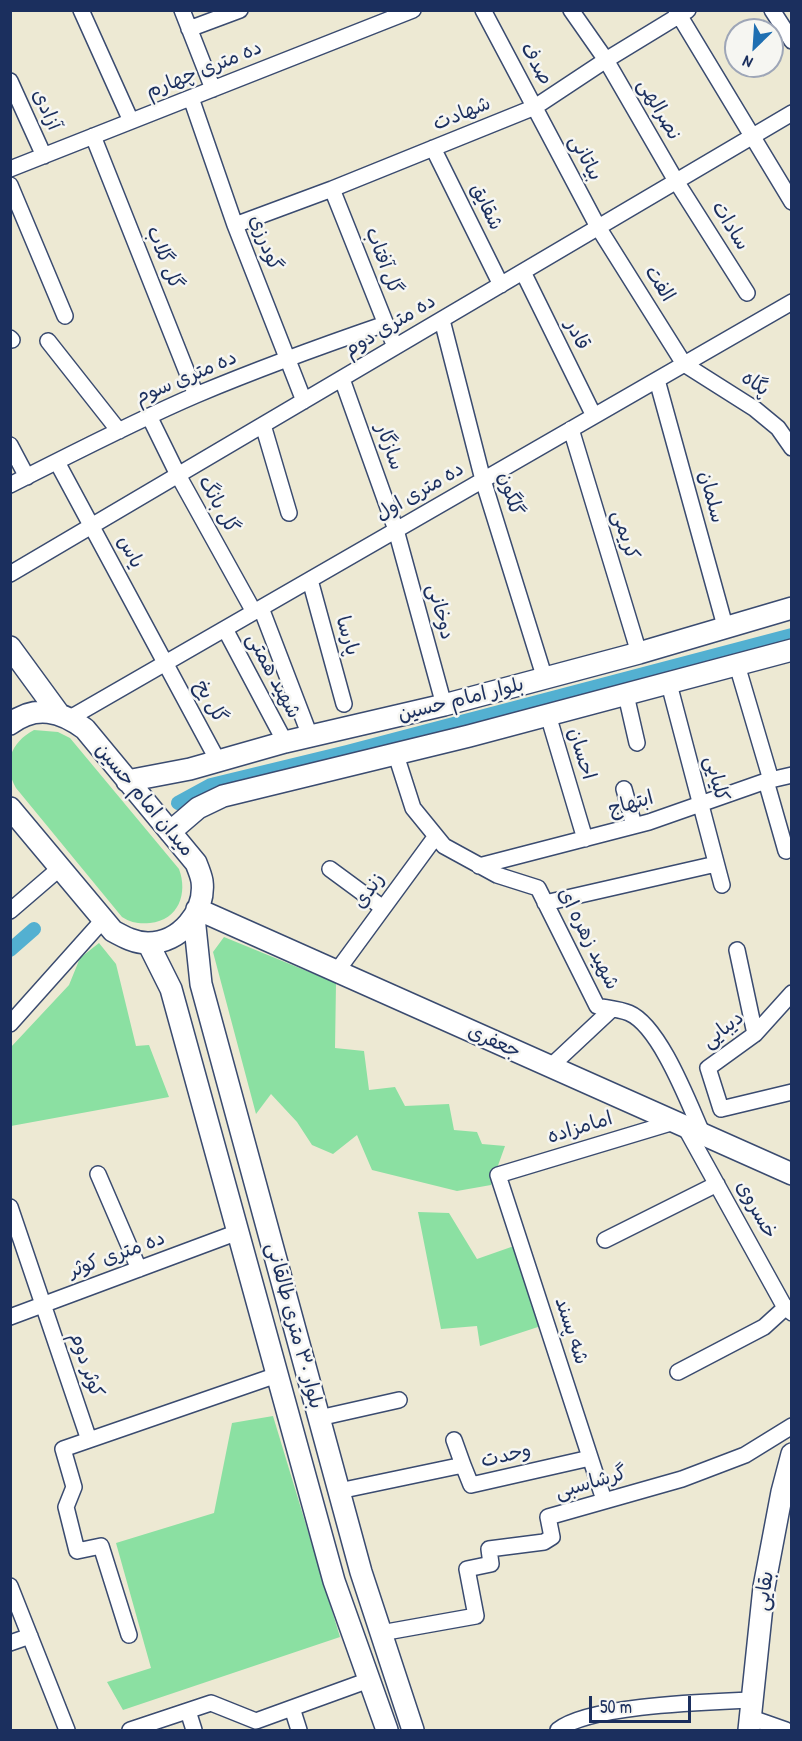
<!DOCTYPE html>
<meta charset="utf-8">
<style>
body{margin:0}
#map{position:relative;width:802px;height:1741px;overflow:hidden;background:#ede9d3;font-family:"Patrick Hand",sans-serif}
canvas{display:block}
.frame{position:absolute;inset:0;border:12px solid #1b2f5e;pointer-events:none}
.north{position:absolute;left:724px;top:18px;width:60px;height:60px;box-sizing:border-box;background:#f6f6f2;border:2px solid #9ea6b7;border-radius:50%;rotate:205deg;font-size:16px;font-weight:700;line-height:24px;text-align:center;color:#1b2f5e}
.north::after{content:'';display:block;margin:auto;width:21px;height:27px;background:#1f6fb2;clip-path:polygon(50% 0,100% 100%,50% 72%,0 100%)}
.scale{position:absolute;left:589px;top:1696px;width:102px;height:27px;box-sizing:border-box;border:3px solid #1b2f5e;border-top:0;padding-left:8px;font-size:18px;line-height:21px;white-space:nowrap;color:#1b2f5e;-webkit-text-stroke:4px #f6f6f2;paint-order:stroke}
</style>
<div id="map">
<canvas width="802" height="1741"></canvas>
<div class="frame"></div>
<div class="north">N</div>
<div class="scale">50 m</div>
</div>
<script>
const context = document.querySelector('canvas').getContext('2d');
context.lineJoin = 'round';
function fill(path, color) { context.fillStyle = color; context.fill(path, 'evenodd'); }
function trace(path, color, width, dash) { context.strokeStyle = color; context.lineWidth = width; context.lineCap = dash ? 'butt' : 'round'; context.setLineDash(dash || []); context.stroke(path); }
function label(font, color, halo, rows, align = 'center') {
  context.font = font + ' "Patrick Hand","Playpen Sans Arabic",sans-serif'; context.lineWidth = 5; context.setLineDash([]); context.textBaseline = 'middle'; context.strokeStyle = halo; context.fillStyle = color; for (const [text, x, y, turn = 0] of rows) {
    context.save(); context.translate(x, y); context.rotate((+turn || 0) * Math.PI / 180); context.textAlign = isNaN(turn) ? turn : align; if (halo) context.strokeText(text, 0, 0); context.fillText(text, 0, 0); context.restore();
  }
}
fill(new Path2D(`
 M34 730 58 732 70 738 179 869C188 893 179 920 150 923 140 924 131 923 122 917L16 788C3 764 10 743 34 730Z
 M224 937 336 983 335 1048 364 1051 369 1090 395 1087 405 1106 449 1104 454 1130 477 1132 482 1144 505 1146 491 1185 457 1191 372 1170 357 1135 333 1154 312 1145 297 1122 271 1094 256 1114 213 952Z
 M99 943 116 964 136 1046 149 1045 169 1097 11 1126V1047L69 985 80 958Z
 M418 1212 449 1213 477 1259 514 1246 541 1326 480 1346 477 1326 441 1329Z
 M273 1416 340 1637 123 1710 107 1682 151 1668 116 1543 214 1513 232 1423Z`), '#8be0a2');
trace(new Path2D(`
 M178 803 211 785 347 752 792 635
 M10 950 34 929`), '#53b0d1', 14);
const street = new Path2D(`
 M81 10 131 121
 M182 10 213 89
 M483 10 598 227 684 364 755 409 778 428 792 448
 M571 10 606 60 676 181 747 293
 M676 10 792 202
 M772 10 792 41
 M189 29 240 10
 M10 81 44 156
 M191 98 235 225 304 401
 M93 136 196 395
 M433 148 501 285
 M10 169 413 10
 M10 185 65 316
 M332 189 395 347
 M235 225 332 189 535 107 606 60 688 10
 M523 272 594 416
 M442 320 483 480 545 679
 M10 338 12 340
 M48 341 119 431
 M342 379 396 530 444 705
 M657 380 725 626
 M149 416 178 475 254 612
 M263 425 289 513
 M571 429 639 653
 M10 445 27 477
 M57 462 218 761
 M10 485C72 454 133 422 196 395 258 369 321 346 385 324
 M10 574 792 113
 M310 580 344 704
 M261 608 310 736
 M225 629 285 742
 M737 665 771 780
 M669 684 722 885
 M626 695 637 743
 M548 715 585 839
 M70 718 792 302
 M396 755 413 808 444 846 497 875 538 888 597 1006C607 1008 620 1009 629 1013 660 1026 689 1104 703 1135
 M766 781 786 851
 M624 789 634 825
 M479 866 649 822 766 781 792 775
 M330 869 383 908
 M545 903 716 864
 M10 911 60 868
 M737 950 755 1034
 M337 971 436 836
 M10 1024 103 920
 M550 1067 612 1009
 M721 1109 708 1068 755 1034 792 993
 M721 1109 792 1092
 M685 1127 783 1304 792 1313
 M98 1174 139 1269
 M10 1207 89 1440
 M605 1240 717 1184
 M10 1317 238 1232
 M678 1372 764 1327 786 1307
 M319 1418 399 1400
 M454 1440 463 1465
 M339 1491 463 1465 471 1485 590 1458
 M604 1500 498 1175 674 1122
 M10 1586 67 1730
 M381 1633 476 1616 467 1569 491 1564 489 1549 544 1542 552 1537 548 1517 682 1479 745 1455 792 1426
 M129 1635 101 1546 77 1551 66 1507 74 1487 63 1449 277 1375
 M10 1643 30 1636
 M292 1708 299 1730
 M188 1711 194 1730
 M749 1717 786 1730
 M130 1730 211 1703 256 1721 369 1680
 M558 1730C589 1705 708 1702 751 1700`);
const secondary = new Path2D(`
 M10 647 59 714
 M10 724C36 704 61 711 85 729L196 863C198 868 201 875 202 881 206 912 180 943 148 943 135 943 124 937 113 931L10 808
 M127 781 190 769 285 742 444 705 639 653 792 608
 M170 832 198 808 223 796 469 736 792 650
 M197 909 792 1174
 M194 917 201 984 361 1572 413 1730
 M148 943 171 989 334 1581 387 1730
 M749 1730 764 1587 782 1492 792 1454`);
trace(street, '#3a4b70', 18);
trace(secondary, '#3a4b70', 24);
trace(street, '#fff', 15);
trace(secondary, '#fff', 21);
label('20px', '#1b2f5e', '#f6f6f2', [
 ["صدف",536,64,61],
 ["ده متری چهارم",204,70,-22],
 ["آزادی",46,110,66],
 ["نصرالهی",659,110,60],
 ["شهادت",462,114,-22],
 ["بیاتانی",585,158,62],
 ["شقایق",486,207,64],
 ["سادات",730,226,58],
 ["گودرزی",265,243,69],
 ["گل گلاب",164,258,68],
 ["گل آفتاب",383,261,69],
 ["الفت",659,284,58],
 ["ده متری دوم",390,326,-31],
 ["قادر",577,335,64],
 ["ده متری سوم",186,378,-23],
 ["پگاه",755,384,35],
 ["سازگار",389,447,70],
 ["ده متری اول",420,492,-30],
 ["گلگون",510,494,73],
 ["سلمان",711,497,75],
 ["گل بانگ",218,505,61],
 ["کریمی",625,535,73],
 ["یاس",130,552,63],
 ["دوخانی",440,612,75],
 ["پارسا",347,636,74],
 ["شهید همتی",273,676,62],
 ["بلوار امام حسین",461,700,-14],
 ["گل یخ",210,702,61],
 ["احسان",581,754,73],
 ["کلیایی",716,779,75],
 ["میدان امام حسین",144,800,50],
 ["ابتهاج",631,804,-16],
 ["زندی",369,891,-54],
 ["شهید زهره ای",588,939,63],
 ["دیبایی",723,1030,-38],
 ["جعفری",494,1042,24],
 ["امامزاده",580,1128,-17],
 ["خسروی",756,1210,61],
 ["ده متری کوثر",117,1255,-20],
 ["بلوار ۳۰ متری طالقانی",294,1326,75],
 ["شه پسند",571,1331,72],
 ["کوثر دوم",86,1365,71],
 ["وحدت",506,1456,-13],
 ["گرشاسبی",591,1483,-16],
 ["بقایی",765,1591,-82]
]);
</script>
